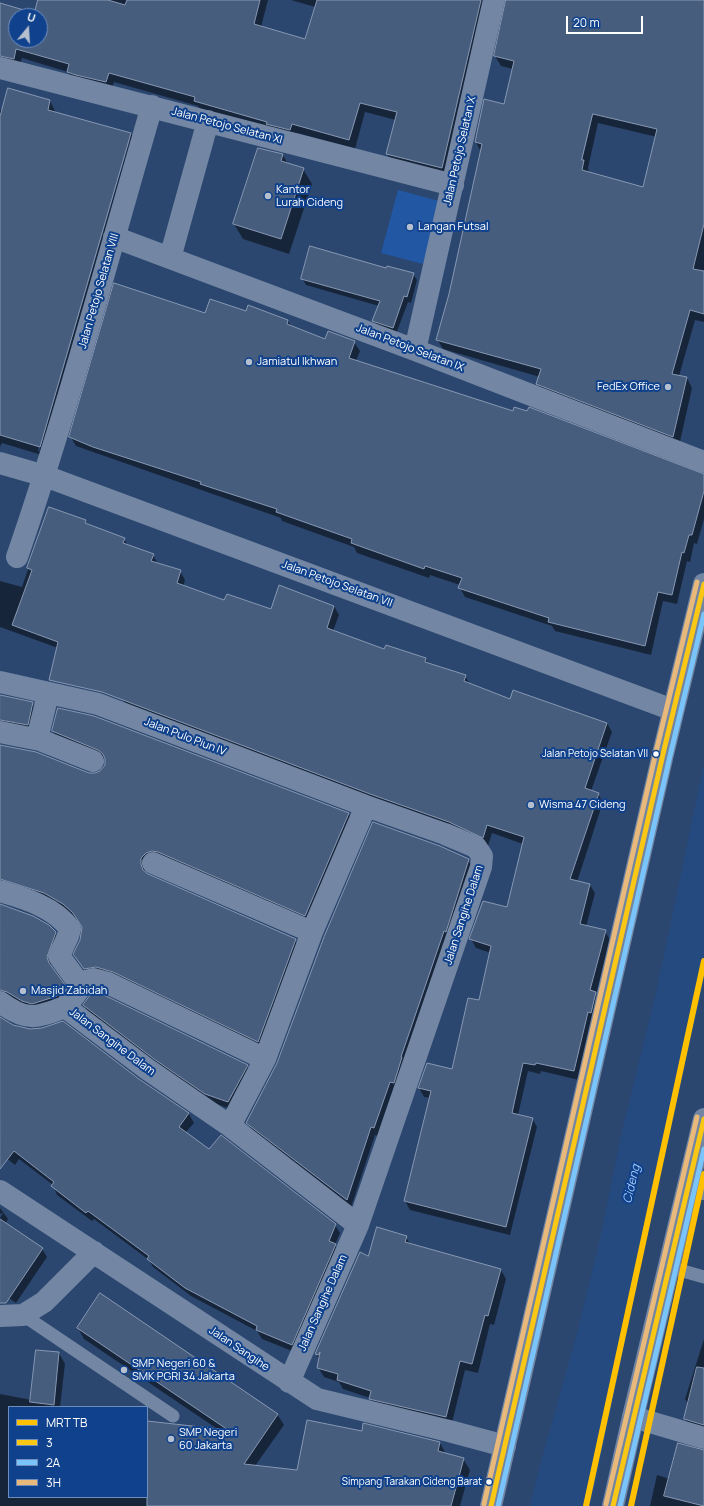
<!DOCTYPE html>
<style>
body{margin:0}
#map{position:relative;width:704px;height:1506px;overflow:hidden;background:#2c476f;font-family:Manrope,sans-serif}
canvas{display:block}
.legend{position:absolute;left:8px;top:1406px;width:140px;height:92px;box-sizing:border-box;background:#0f418c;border:1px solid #6f8dba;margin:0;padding:5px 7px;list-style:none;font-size:12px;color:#fff}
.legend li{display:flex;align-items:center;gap:8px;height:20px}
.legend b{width:20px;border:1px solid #6f8dba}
.north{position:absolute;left:8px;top:8px;width:40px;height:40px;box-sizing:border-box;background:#0f418c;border:1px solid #6f8dba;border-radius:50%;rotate:18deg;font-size:11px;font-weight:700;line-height:16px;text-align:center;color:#fff}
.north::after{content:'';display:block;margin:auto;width:14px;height:18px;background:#b5bfcd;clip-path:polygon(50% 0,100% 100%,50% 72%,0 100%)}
.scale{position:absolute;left:566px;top:16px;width:77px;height:18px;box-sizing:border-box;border:2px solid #fff;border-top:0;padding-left:5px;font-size:12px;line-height:14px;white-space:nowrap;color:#fff;-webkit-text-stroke:3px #0f418c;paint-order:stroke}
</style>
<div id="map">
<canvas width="704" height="1506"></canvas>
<ul class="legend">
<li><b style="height:5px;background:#ffc000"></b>MRT TB</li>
<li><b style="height:5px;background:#fbc715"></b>3</li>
<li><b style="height:5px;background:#79c5fb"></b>2A</li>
<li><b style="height:5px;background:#e8b97a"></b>3H</li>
</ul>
<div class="north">U</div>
<div class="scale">20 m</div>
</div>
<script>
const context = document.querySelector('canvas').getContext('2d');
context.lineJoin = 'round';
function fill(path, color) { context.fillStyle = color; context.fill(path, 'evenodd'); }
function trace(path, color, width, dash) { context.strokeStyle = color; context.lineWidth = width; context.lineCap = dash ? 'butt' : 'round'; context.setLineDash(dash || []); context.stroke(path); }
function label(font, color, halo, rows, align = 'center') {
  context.font = font + ' Manrope,sans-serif'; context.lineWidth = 4; context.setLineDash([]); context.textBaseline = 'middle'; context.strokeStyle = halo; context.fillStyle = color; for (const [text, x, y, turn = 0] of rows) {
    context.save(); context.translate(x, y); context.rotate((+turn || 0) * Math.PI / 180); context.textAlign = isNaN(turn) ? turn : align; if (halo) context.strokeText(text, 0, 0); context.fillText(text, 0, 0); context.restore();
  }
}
fill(new Path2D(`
 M398 190 439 201 423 264 381 253Z`), '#2257a4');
fill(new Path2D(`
 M704 764V982L642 1260 596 1485 590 1506H530L539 1469 577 1333 599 1243 623 1127 656 993Z`), '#254a7f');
fill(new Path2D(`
 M39 0H268L261 27 305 40 315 7 291 0H492L447 177 393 164 387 154 396 120 365 112 355 149 297 133 296 139 201 111 198 106 114 82 111 91 73 81 68 72 22 58 19 68H0V4L35 14ZM16 16H40V40H16Z
 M507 0H704V322L695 320 679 376 687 378 692 388 679 446 543 393 537 383 540 377 443 349 437 339 450 294 481 152 476 142 505 105 513 69 501 66 495 56ZM598 123 657 137 644 188 589 173 588 168Z
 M9 89 50 101 55 111V113L131 133 136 143 45 456 2 443 0 447V110L3 111ZM128 140H130L39 452 38 451Z
 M283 155 288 164 303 169 312 184 289 254 243 239 234 224Z
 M387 269 413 274 417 280 411 303 408 302 396 334 377 327 374 321 379 306 306 285 302 278Z
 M246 312 288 321 291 326 326 341 354 342 360 351 356 361 704 474V519L697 544 694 543 690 562 687 561 677 604 663 601 651 655 555 631 552 626 465 597 460 588V585L430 575 429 578 357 553 354 547 282 521 281 518 76 446 70 436 206 314Z
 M49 508 85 521 87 525 124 539 128 546 153 555 158 564 180 571 185 580 183 587 225 601 271 611 334 606 339 615 333 631 385 651 386 646 426 659 428 664 465 676 470 684 511 700 607 723 612 732 591 791 598 794 603 802 577 882 590 885 595 893 586 927 605 931 610 940 596 994 600 1001 579 1080 541 1071 540 1074 528 1071 518 1115 532 1118 537 1127 510 1235 410 1210 405 1201 431 1098 424 1097 419 1088 428 1064 453 1070 480 1001 491 953 476 948 471 939 507 908 523 844 492 833 488 846 455 831 128 708 123 700 58 648 0 627V581L22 587Z
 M0 696 32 703 37 712 32 733 0 729Z
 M94 717 349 814 354 823 310 924 146 867 145 873 295 940 301 948 263 1050 90 977 75 954 81 940 83 927 78 921 59 907 0 889V746L89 774H95L101 772 106 766V760L58 740 53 731Z
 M468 860 473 868 378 1136 375 1135 351 1207 252 1131 247 1122Z
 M0 904 55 932 60 941 51 966 70 996 37 1012 0 999Z
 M84 1005 247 1065 252 1074 233 1110 211 1102 89 1013Z
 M0 1018 11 1025 23 1029H40L139 1080 189 1114 194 1123 185 1133 209 1151 335 1225 340 1233 335 1245 340 1253 297 1353 262 1339 257 1331 191 1296 153 1267 149 1260 94 1219 92 1221 57 1195 53 1185 19 1159 15 1165 0 1153Z
 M0 1208 8 1219 5 1224 42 1249 47 1257 16 1303 0 1292V1218L3 1213 0 1214Z
 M406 1237 410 1244 501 1270 506 1279 494 1325 490 1324 478 1373 465 1370 451 1427 376 1408 370 1398 343 1389 339 1382 324 1377 318 1367 320 1361 316 1354 368 1257Z
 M78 1328 277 1414 284 1425 255 1466 297 1471 362 1432 440 1443 446 1454 463 1459 470 1470 460 1506H0V1394L32 1400 59 1353 65 1364 60 1407H9V1497H147V1422L219 1430 84 1339Z
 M704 1339V1435L691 1430 685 1419 688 1404 685 1399Z
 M704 1451V1506H650L657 1475 670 1479Z`), '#0007');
const building = new Path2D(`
 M38 0H108L125 5 127 0H260L254 24 305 39 317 0H481L442 168 386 154 397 112 360 103 349 140 292 124 290 130 266 124 267 122 194 101 195 97 109 73 106 82 76 75 67 72 69 64 16 49 14 59 0 56V3L34 13ZM16 16H40V40H16Z
 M506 0H704V224L693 269 704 271V314L690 310 672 374 687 377 673 437 536 384 541 369 436 340 449 294 482 144 475 142 484 99 504 104 514 61 494 56ZM593 114 657 129 643 187 582 170 584 160H582Z
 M8 88 50 100 48 110 131 133 40 447 0 435V117Z
 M258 148 283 154 281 161 304 168 281 239 233 224Z
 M310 246 386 268 387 266 414 273 407 297 404 296 393 328 372 321 380 301 301 279Z
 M114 283 205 313 210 299 246 311 248 305 288 320 287 324 325 339 328 331 355 341 349 358 513 411 514 407 527 411 529 407 704 474V491L692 535H689L684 553 682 552 672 595 658 592 645 646 548 622 549 618 458 588 462 578 425 566 424 569 351 543 352 539 276 512 277 509 200 484 201 482 93 447 69 437Z
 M49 507 86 520 85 523 125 538 123 543 154 554 151 561 181 570 177 583 224 600 227 594 271 609 279 585 334 606 327 628 384 649 386 645 426 658 425 662 466 675 464 681 510 699 513 690 607 723 585 788 599 793 570 879 590 884 580 924 606 930 590 990 596 992 591 1013 588 1012 574 1071 536 1063 535 1065 523 1063 512 1113 533 1118 506 1227 404 1201 431 1091 418 1088 427 1063 452 1069 468 998 479 1000 491 946 469 939 483 901 507 907 524 837 487 825 483 838 449 822 370 794 102 692 49 680 58 642 12 625 32 570 27 568Z
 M0 695 33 702 28 725 0 720Z
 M58 708 94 716 349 813 305 916 158 852 152 851 146 853 141 858V864L143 870 148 874 296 939 258 1042 113 972 96 967 84 969 73 954 80 940 82 927 73 913 63 904 44 893 0 879V745L36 752 89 773H95L100 771 105 765V759L103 754 98 750 52 731Z
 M373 822 440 846 469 859 446 932 444 931 401 1057H402L394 1083 390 1082 374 1128 371 1127 347 1200 246 1123 277 1063 324 937Z
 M0 904 33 916 49 925 56 932 47 957 49 963 66 986 57 996 32 1004 22 1001 7 992 0 990Z
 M93 992 104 995 248 1065 228 1102 205 1094 154 1059 83 1005Z
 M0 1017 13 1025 30 1029 42 1028 63 1021 139 1079 189 1113 179 1127 209 1149 221 1135 336 1224 329 1241 336 1244 292 1345 256 1330 257 1326 185 1288 147 1259 149 1256 88 1211 86 1213 51 1186 54 1182 14 1151 0 1169Z
 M0 1219 43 1248 6 1303H0Z
 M377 1227 407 1236 405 1242 501 1269 488 1316 485 1315 472 1364 460 1361 446 1417 369 1399 371 1391 337 1380 338 1374 317 1368 320 1352 318 1355 315 1354 360 1252 368 1256Z
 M100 1293 278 1414 244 1464 297 1470 307 1420 362 1431 363 1423 440 1442 438 1451 464 1458 451 1506H147V1421L228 1430 77 1328Z
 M36 1350 59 1352 54 1405 30 1402Z
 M697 1367 704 1368V1425L684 1419Z
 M678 1443 704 1450V1506L664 1496Z`);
fill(building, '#475d7e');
trace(building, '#8798b2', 1);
trace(new Path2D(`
 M669 1267 704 1277
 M23 1315 173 1416`), '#7387a4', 13);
trace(new Path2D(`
 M0 68 453 185
 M114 237 415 350 704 462
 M170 258 208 121
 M415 350 494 0
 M0 463 45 476 673 710
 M17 557C68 409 108 257 152 106
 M0 682 98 704 366 806 445 834 476 847 482 856 481 867 358 1225 289 1382
 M0 732 40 740 93 761
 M37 739 48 694
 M153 863 312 932
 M0 891C24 898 55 907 70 929L68 936 59 956 81 986
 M0 1002C27 1022 36 1018 65 1007
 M65 1007 147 1069 230 1126 358 1225
 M65 1007 86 981 93 979 108 983 265 1059
 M230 1126 265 1059 312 932 366 806
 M689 1185 704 1189
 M0 1191 317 1399 449 1431 505 1446
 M0 1316 23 1315 44 1302 94 1252
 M633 1417 704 1438`), '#7387a4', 22);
trace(new Path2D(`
 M491 1506 663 754 704 584
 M613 1506 633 1417 704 1119`), '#7285a2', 22);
trace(new Path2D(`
 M491 1506 663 754 704 584
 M613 1506 704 1119`), '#fbc715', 5);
trace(new Path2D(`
 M498 1506 670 756 704 614
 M620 1506 704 1149`), '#79c5fb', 5);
trace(new Path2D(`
 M484 1504 656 752 697 582
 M606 1504 697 1117`), '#e8b97a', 5);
trace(new Path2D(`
 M586 1506 704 961
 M631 1506 704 1174`), '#ffc000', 6);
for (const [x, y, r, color] of [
 [268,196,4,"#b5bfcd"],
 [410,227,4,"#b5bfcd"],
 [249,362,4,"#b5bfcd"],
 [668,387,4,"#b5bfcd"],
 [656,754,3.5,"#fff"],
 [531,805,4,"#b5bfcd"],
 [23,991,4,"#b5bfcd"],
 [124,1370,4,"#b5bfcd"],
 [171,1439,4,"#b5bfcd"],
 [489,1482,3.5,"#fff"]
]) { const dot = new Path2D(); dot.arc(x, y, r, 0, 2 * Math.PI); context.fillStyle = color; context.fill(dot); trace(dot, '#0f418c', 1.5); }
label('10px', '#fff', '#0f418c', [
 ["Jalan Petojo Selatan VII",648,754],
 ["Simpang Tarakan Cideng Barat",482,1482]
], 'right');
label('11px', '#fff', '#0f418c', [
 ["Jalan Petojo Selatan XI",227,126,15],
 ["Jalan Petojo Selatan X",460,151,-77],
 ["Jalan Petojo Selatan VIII",99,291,-74],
 ["Jalan Petojo Selatan IX",410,348,21],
 ["Jalan Petojo Selatan VII",337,584,20],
 ["Jalan Pulo Piun IV",185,737,21],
 ["Jalan Sangihe Dalam",464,915,-72],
 ["Jalan Sangihe Dalam",112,1042,37],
 ["Jalan Sangihe Dalam",323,1303,-66],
 ["Jalan Sangihe",239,1349,34]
]);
label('11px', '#fff', '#0f418c', [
 ["Kantor",276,190],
 ["Lurah Cideng",276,203],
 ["Langan Futsal",418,227],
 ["Jamiatul Ikhwan",257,362],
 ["FedEx Office",660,387,"right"],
 ["Wisma 47 Cideng",539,805],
 ["Masjid Zabidah",31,991],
 ["SMP Negeri 60 &",132,1364],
 ["SMK PGRI 34 Jakarta",132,1377],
 ["SMP Negeri",179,1433],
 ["60 Jakarta",179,1446]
], 'left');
label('italic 12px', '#a1c7fa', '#0f418c', [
 ["Cideng",632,1184,-77]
]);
</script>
